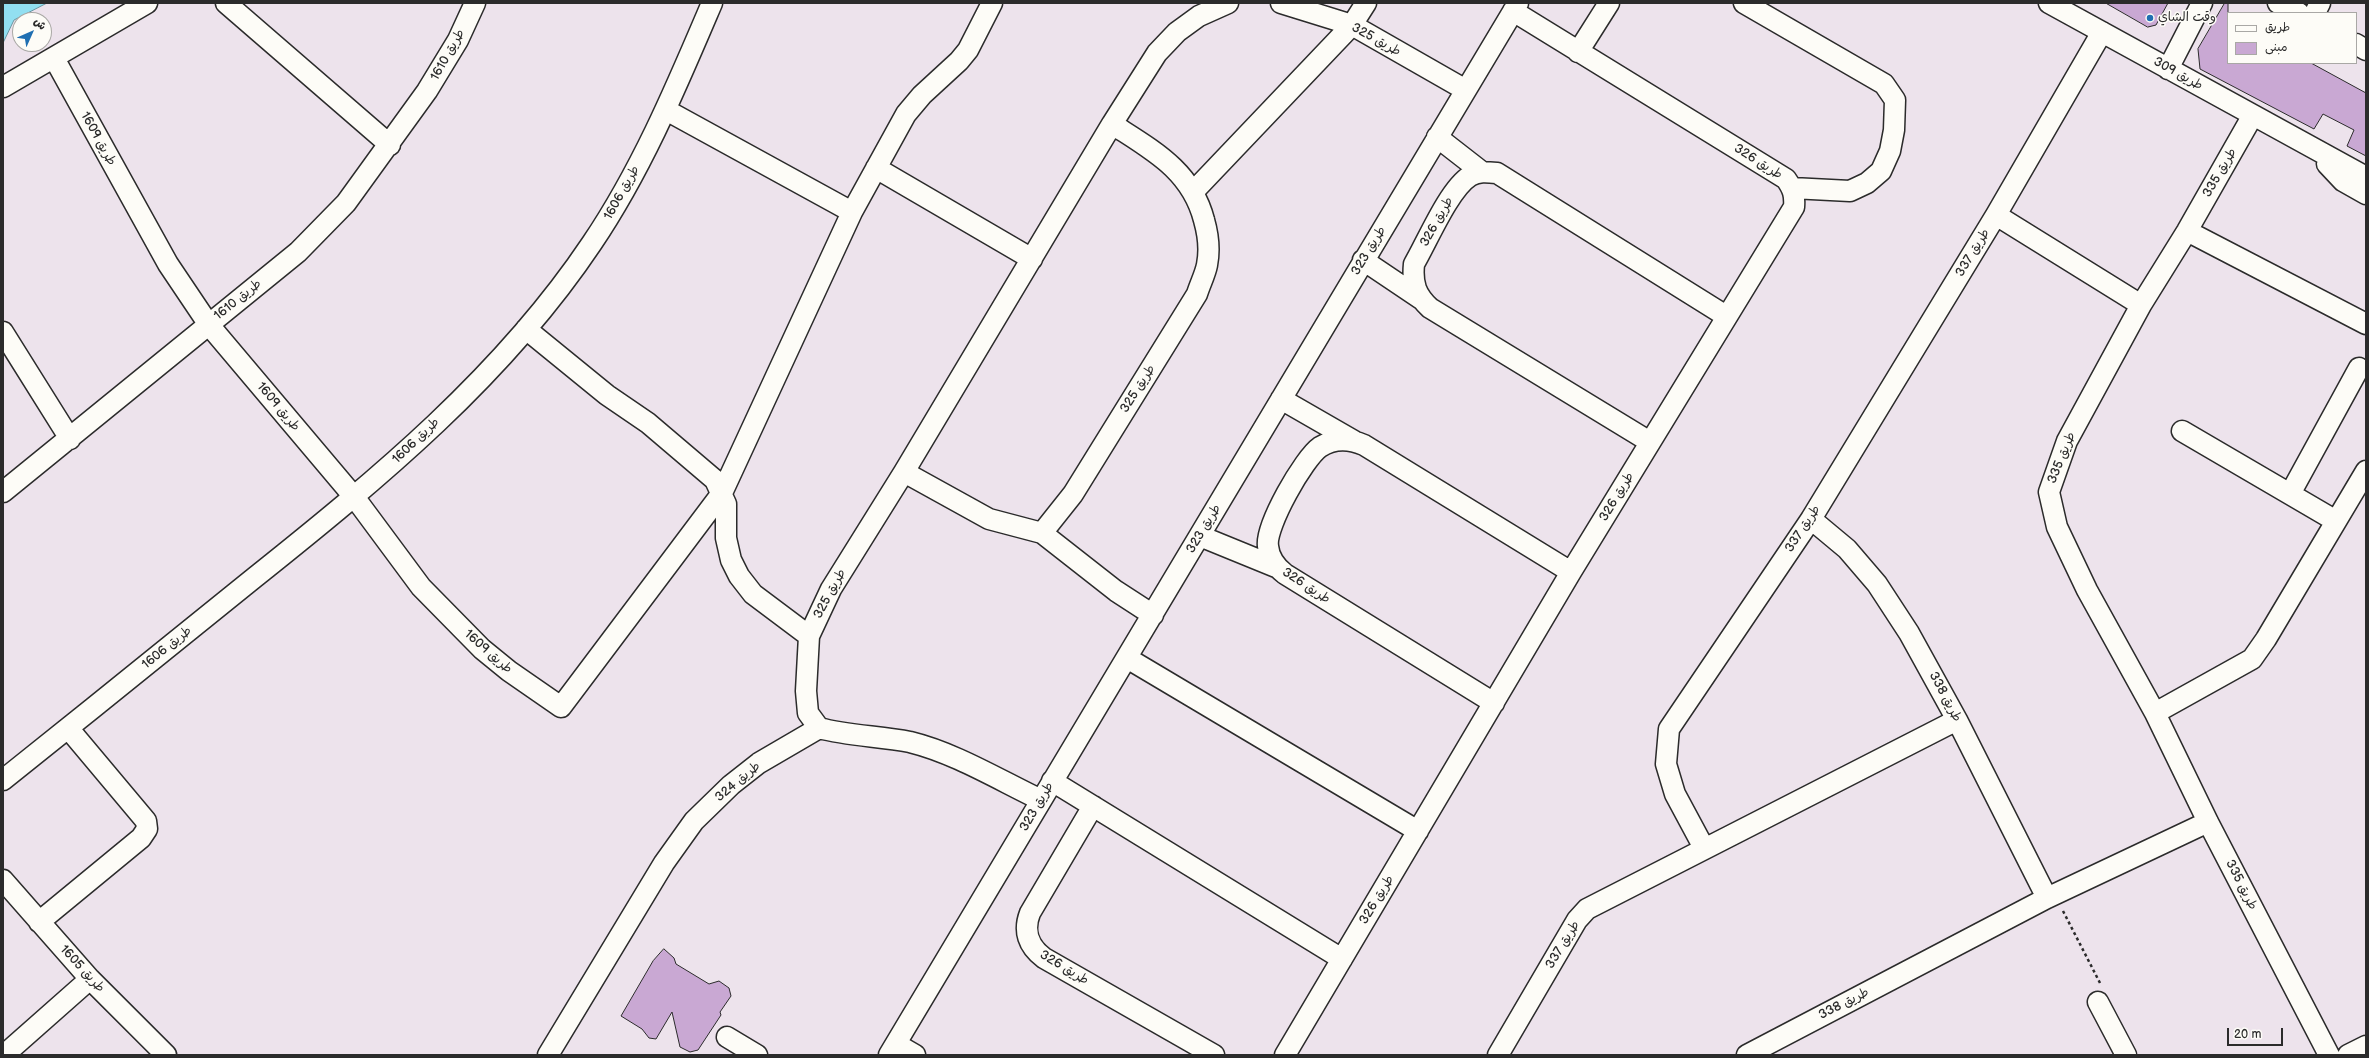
<!DOCTYPE html>
<meta charset="utf-8">
<style>
body{margin:0}
#map{position:relative;width:2369px;height:1058px;overflow:hidden;background:#ede3ec;font-family:"Balsamiq Sans","Playpen Sans Arabic",sans-serif}
canvas{display:block}
.frame{position:absolute;inset:0;border:4px solid #2b2b2b;pointer-events:none}
.legend{position:absolute;left:2227px;top:12px;width:130px;height:52px;box-sizing:border-box;background:#fdfcf7;border:1px solid #a9a8a5;margin:0;padding:5px 7px;list-style:none;font-size:12px;color:#2b2b2b}
.legend li{display:flex;align-items:center;gap:8px;height:20px}
.legend b{width:20px;border:1px solid #a9a8a5}
.north{position:absolute;left:12px;top:12px;width:40px;height:40px;box-sizing:border-box;background:#fdfcf7;border:1px solid #a9a8a5;border-radius:50%;rotate:45deg;font-size:11px;font-weight:700;line-height:16px;text-align:center;color:#2b2b2b}
.north::after{content:'';display:block;margin:auto;width:14px;height:18px;background:#1f6fb2;clip-path:polygon(50% 0,100% 100%,50% 72%,0 100%)}
.scale{position:absolute;left:2227px;top:1028px;width:56px;height:18px;box-sizing:border-box;border:2px solid #2b2b2b;border-top:0;padding-left:5px;font-size:12px;line-height:14px;white-space:nowrap;color:#2b2b2b;-webkit-text-stroke:3px #fdfcf7;paint-order:stroke}
</style>
<div id="map">
<canvas width="2369" height="1058"></canvas>
<div class="frame"></div>
<ul class="legend">
<li><b style="height:5px;background:#fdfcf7"></b>طريق</li>
<li><b style="height:11px;background:#c9a8d3"></b>مبنى</li>
</ul>
<div class="north">ش</div>
<div class="scale">20 m</div>
</div>
<script>
const context = document.querySelector('canvas').getContext('2d');
context.lineJoin = 'round';
function fill(path, color) { context.fillStyle = color; context.fill(path, 'evenodd'); }
function trace(path, color, width, dash) { context.strokeStyle = color; context.lineWidth = width; context.lineCap = dash ? 'butt' : 'round'; context.setLineDash(dash || []); context.stroke(path); }
function label(font, color, halo, rows, align = 'center') {
  context.font = font + ' "Balsamiq Sans","Playpen Sans Arabic",sans-serif'; context.lineWidth = 3; context.setLineDash([]); context.textBaseline = 'middle'; context.strokeStyle = halo; context.fillStyle = color; for (const [text, x, y, turn = 0] of rows) {
    context.save(); context.translate(x, y); context.rotate((+turn || 0) * Math.PI / 180); context.textAlign = isNaN(turn) ? turn : align; if (halo) context.strokeText(text, 0, 0); context.fillText(text, 0, 0); context.restore();
  }
}
const water = new Path2D(`
 M3 3H47L14 20 3 43Z`);
fill(water, '#92dff1');
trace(water, '#6997a2', 1);
const building = new Path2D(`
 M2106 3H2168L2156 25 2148 27Z
 M2225 3H2228V63H2311L2366 93V156L2347 146 2354 130 2323 114 2314 129 2200 69 2198 49Z
 M664 949 674 958 676 964 709 984 719 981 729 988 731 996 720 1012 721 1015 698 1050 690 1052 680 1047 672 1012 656 1039 649 1038 642 1029 621 1016 653 961Z`);
fill(building, '#c9a8d3');
trace(building, '#2b2b2b', 1);
const minor = new Path2D(`
 M226 3 390 145
 M1281 3 1352 25 1464 89
 M1744 3 1884 84 1895 100 1894 130 1890 151 1881 171 1867 183 1850 191 1792 188
 M2049 3 2366 177
 M2278 3 2299 13
 M2315 13 2320 3
 M2356 44 2366 50
 M1578 52 1609 3
 M54 58 168 264 209 325 355 498 421 587 482 649 509 671 561 707 722 493 852 212 906 114 922 95 959 61 968 50 992 3
 M2168 69 2202 3
 M3 87 147 3
 M666 110 852 212
 M2253 115 2187 231 2141 305 2067 441 2049 492 2057 527 2087 590 2155 713 2208 822 2329 1055
 M1437 137 1482 172
 M2327 164 2343 181 2366 194
 M876 168 1032 259
 M1193 192 1352 25 1366 3
 M1996 215 2141 305
 M2187 231 2366 324
 M1363 260 1421 299
 M526 329 607 395 648 423 715 480 726 504V538L731 560 739 576 753 594 809 636
 M3 332 70 439
 M1281 399 1354 441
 M2182 431 2336 521
 M1650 442 1430 308C1416 295 1412 284 1414 264 1427 242 1449 189 1470 176 1478 171 1487 172 1497 173L1726 316
 M904 472 989 519 1042 533 1073 494 1197 294C1200 284 1205 275 1207 265 1210 250 1208 234 1204 220 1191 170 1152 150 1112 124
 M3 492 298 252 346 203 427 91 458 40 475 3
 M2290 494 2359 368
 M1811 519 1847 549 1877 584 1909 633 1957 720 2047 898
 M1042 533 1116 591 1153 615
 M1200 536 1276 567
 M1127 658 1418 831
 M1494 703 1285 574C1276 567 1269 558 1268 546 1265 526 1304 458 1320 447 1334 438 1350 439 1364 445L1571 572
 M2155 713 2252 659 2266 639 2366 471
 M819 728 808 713 806 691 809 636 831 589 904 472 1112 124 1157 53 1177 32 1199 16 1228 3
 M3 780C87 713 170 646 254 578 378 479 503 376 592 243 642 169 677 85 712 3
 M1052 781 1342 959
 M1093 806 1030 913C1023 931 1028 946 1044 958L1214 1055
 M1704 848 1675 794 1666 764 1669 729 1811 519 1996 215 2102 32
 M3 880 90 979 166 1055
 M39 922 141 838 147 829 146 821 68 728
 M2098 1002 2126 1055
 M727 1037 757 1055
 M896 1044 915 1055
 M4 1055 90 979
 M548 1055 664 863 694 821 731 785 759 763 819 728C849 736 880 736 910 742 955 753 999 780 1041 800
 M889 1055 1518 3
 M1285 1055 1571 572 1794 207C1795 195 1793 189 1786 179L1513 11
 M1498 1055 1577 920 1587 909 1957 720
 M1747 1055 2047 898 2208 822
 M2348 1055 2366 1046`);
trace(minor, '#2b2b2b', 23);
trace(new Path2D(`
 M2063 911 2100 983`), '#2b2b2b', 2.5, [3, 3]);
trace(minor, '#fdfcf7', 20);
for (const [x, y, r, color] of [
 [2150,18,4,"#1f6fb2"]
]) { const dot = new Path2D(); dot.arc(x, y, r, 0, 2 * Math.PI); context.fillStyle = color; context.fill(dot); trace(dot, '#fdfcf7', 1.5); }
label('13px', '#2b2b2b', '#fdfcf7', [
 ["وقت الشاي",2158,18]
], 'left');
label('13px', '#2b2b2b', '#fdfcf7', [
 ["طريق 325",1376,40,29],
 ["طريق 1610",448,55,-61],
 ["طريق 309",2178,74,29],
 ["طريق 1609",98,139,61],
 ["طريق 326",1758,162,32],
 ["طريق 335",2220,173,-60],
 ["طريق 1606",622,193,-61],
 ["طريق 326",1437,222,-61],
 ["طريق 323",1369,251,-59],
 ["طريق 337",1973,253,-59],
 ["طريق 1610",238,300,-39],
 ["طريق 325",1138,389,-58],
 ["طريق 1609",278,407,50],
 ["طريق 1606",416,441,-44],
 ["طريق 335",2062,458,-68],
 ["طريق 326",1617,497,-59],
 ["طريق 323",1204,529,-59],
 ["طريق 337",1803,529,-57],
 ["طريق 326",1306,586,33],
 ["طريق 325",830,594,-62],
 ["طريق 1606",167,648,-39],
 ["طريق 1609",488,652,41],
 ["طريق 338",1945,697,62],
 ["طريق 324",738,782,-40],
 ["طريق 323",1037,807,-60],
 ["طريق 335",2241,885,63],
 ["طريق 326",1377,900,-59],
 ["طريق 337",1563,945,-59],
 ["طريق 326",1064,968,31],
 ["طريق 1605",82,969,47],
 ["طريق 338",1844,1004,-27]
]);
</script>
